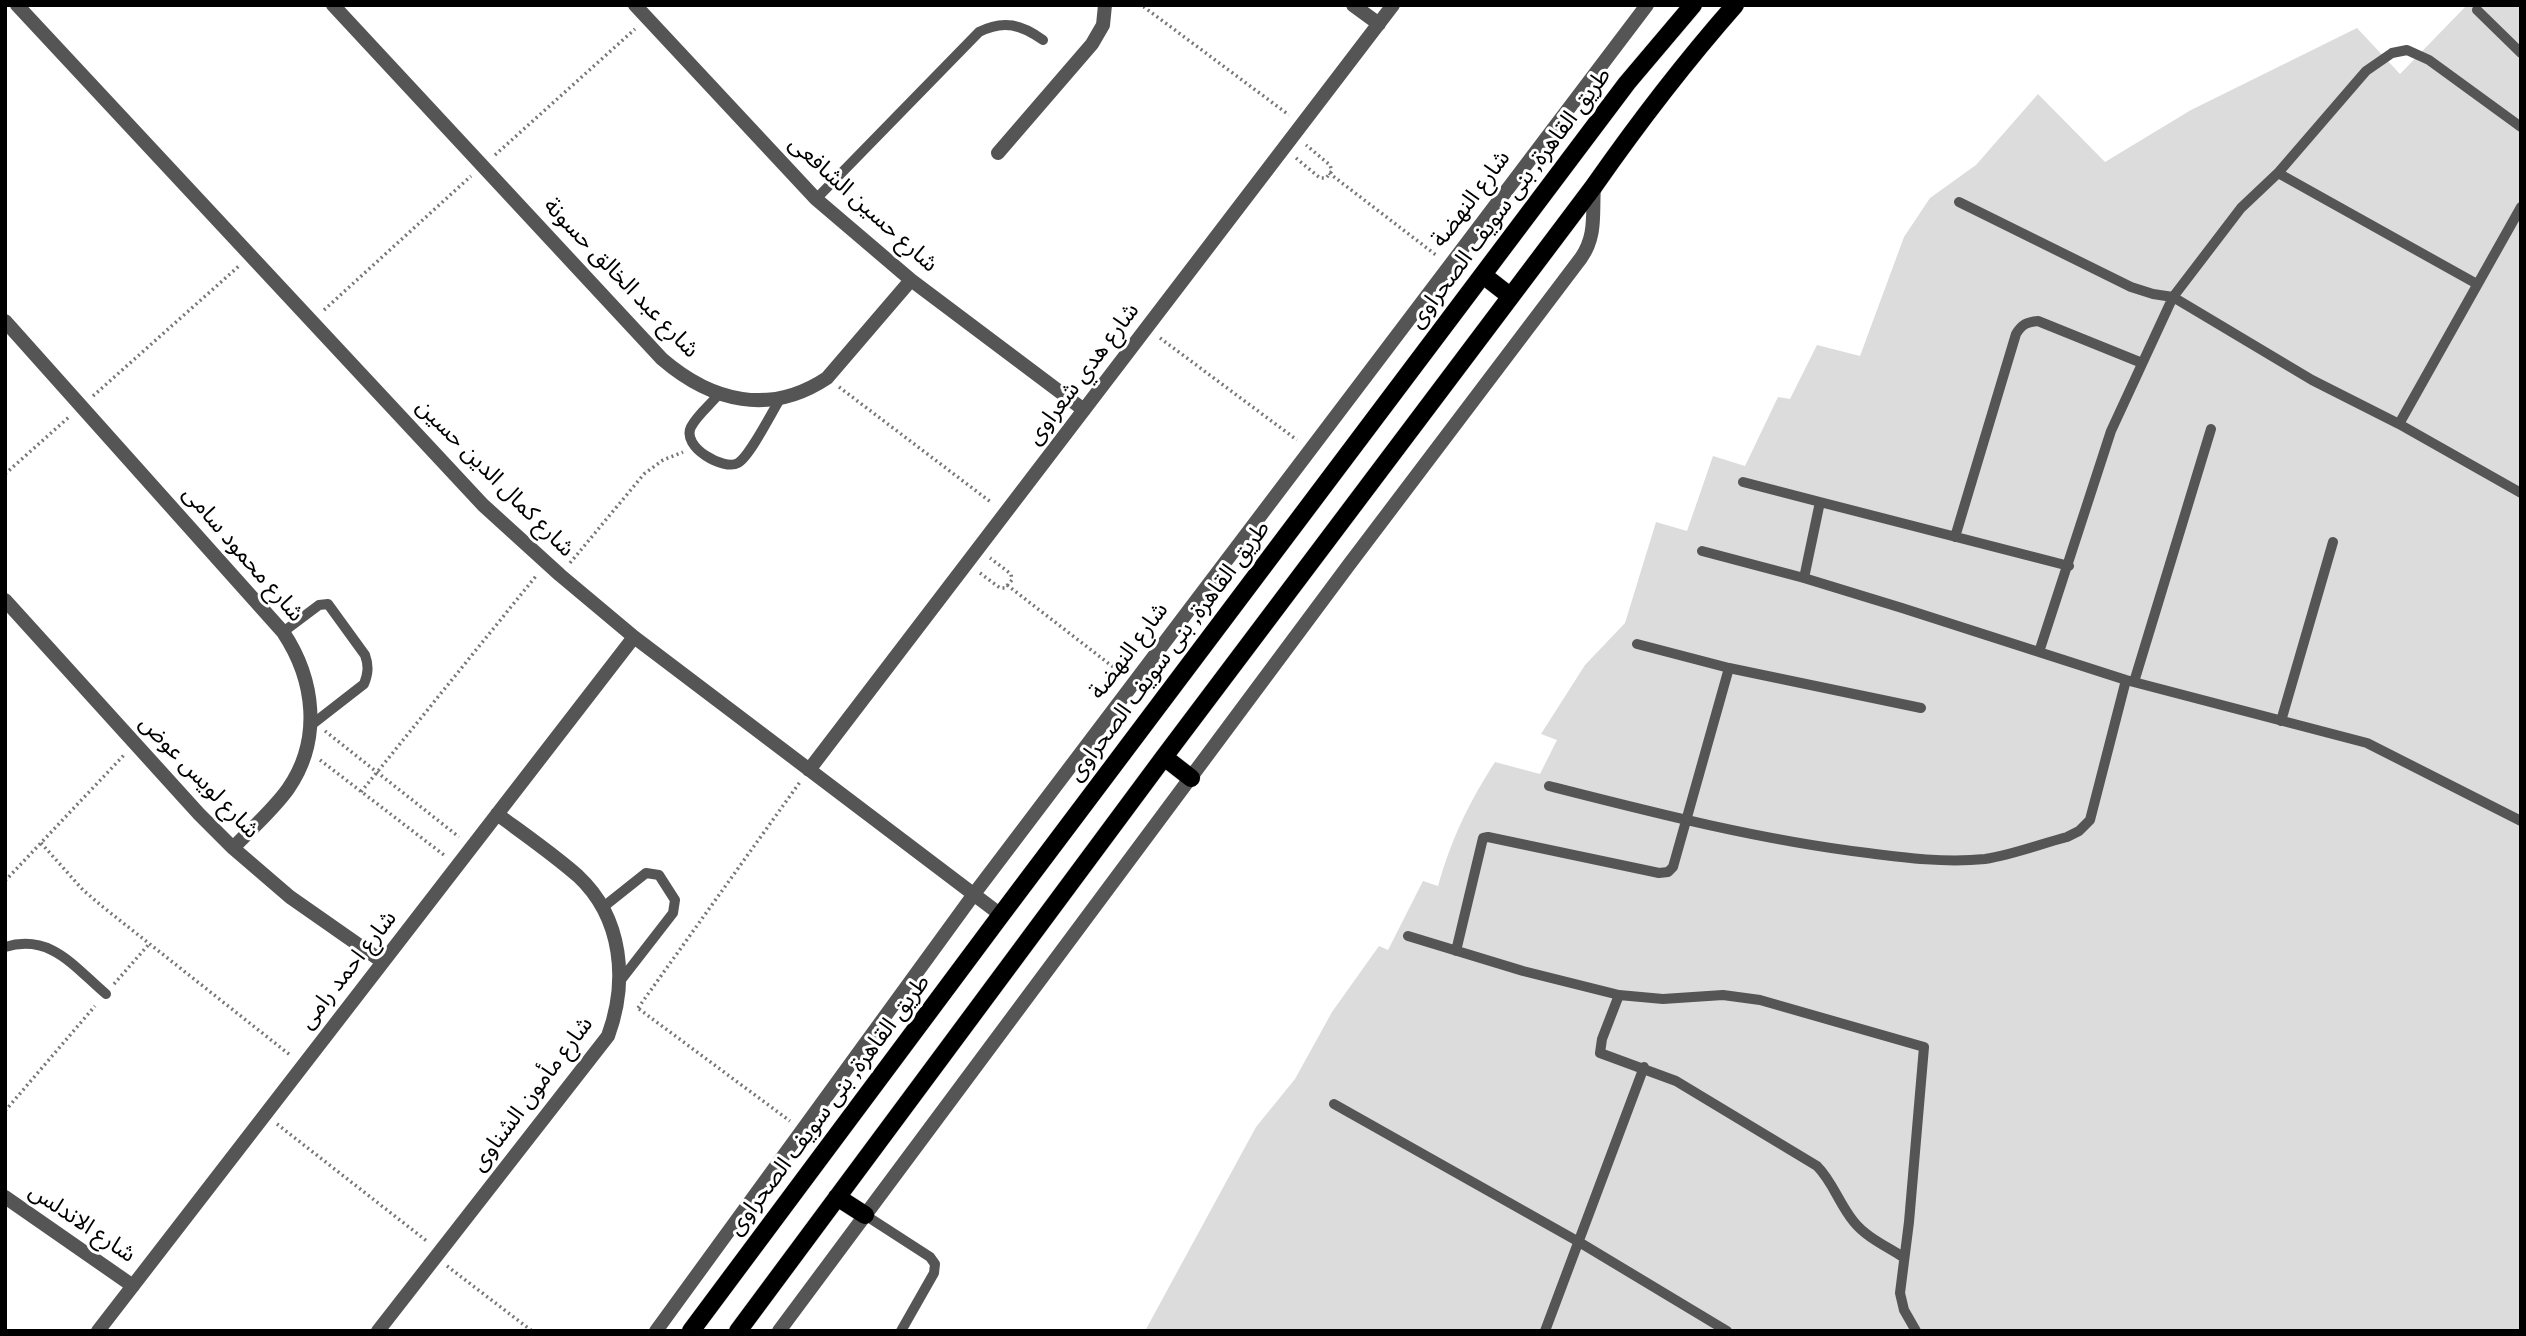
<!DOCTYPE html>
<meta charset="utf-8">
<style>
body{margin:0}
#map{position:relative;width:2526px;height:1336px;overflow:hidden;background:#fff;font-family:"IBM Plex Sans",sans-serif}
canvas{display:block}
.frame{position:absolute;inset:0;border:7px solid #000;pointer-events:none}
</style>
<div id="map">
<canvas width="2526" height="1336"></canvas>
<div class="frame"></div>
</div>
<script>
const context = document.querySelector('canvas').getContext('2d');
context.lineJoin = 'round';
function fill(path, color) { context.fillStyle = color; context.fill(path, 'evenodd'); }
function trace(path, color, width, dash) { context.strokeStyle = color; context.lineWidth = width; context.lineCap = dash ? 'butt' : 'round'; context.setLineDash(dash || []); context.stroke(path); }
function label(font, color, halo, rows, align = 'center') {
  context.font = font + ' "IBM Plex Sans","Noto Sans Arabic",sans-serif'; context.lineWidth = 6; context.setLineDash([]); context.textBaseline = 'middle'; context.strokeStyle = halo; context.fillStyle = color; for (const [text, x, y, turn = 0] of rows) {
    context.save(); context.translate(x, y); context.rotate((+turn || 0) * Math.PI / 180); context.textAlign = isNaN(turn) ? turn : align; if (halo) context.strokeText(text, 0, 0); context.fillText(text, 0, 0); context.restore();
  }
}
fill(new Path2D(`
 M2467 5H2521V1331H1145L1256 1127 1295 1079 1332 1012 1379 946 1388 950 1423 881 1438 886C1452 838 1468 804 1495 762L1540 774 1557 740 1541 734 1585 665 1625 623 1656 522 1687 531 1713 456 1745 466 1778 397 1790 399 1817 345 1860 356 1904 237 1930 198 1976 165 2038 94 2105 162 2191 110 2357 28 2400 74Z`), '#dcdcdc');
const primary = new Path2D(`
 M1483 275 1510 296
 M1164 757 1191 778
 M837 1197 865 1215
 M691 1331 1001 915 1627 83 1693 5
 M738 1331 1164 757 1594 186C1638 123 1684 63 1735 5`);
trace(primary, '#dbdbdb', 19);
trace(new Path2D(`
 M1138 5 1144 7 1289 115
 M495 155 635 29
 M1296 158 1320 178H1326L1332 171 1330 165 1306 145
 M1329 173 1436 255
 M324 310 471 176
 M1160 338 1297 440
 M839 387 992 503
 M93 396 239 266
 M5 474 69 417
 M570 563 644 474 663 460 683 452
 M980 573 1000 588H1005L1012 580 1011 574 990 558
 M1007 585 1121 673
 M325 731 459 837
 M320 760 444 855
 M361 792 536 576
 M41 843 83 890 103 907 290 1055
 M5 881 124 755
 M114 984 150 943
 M638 1008 800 782
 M639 1009 790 1121
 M5 1111 95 1006
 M277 1124 428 1242
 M447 1266 532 1331`), '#777', 3.5, [2, 3.5]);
trace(new Path2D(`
 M2477 10 2521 53
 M2278 173 2477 284
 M816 199 979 32C1004 19 1022 25 1043 40
 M1959 202 2131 287 2153 294 2173 297 2312 380 2399 424 2521 493
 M719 394C711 404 697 415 691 427 681 447 724 471 738 463 750 456 772 412 780 399
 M2399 424 2521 207
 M1743 482 1820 502 1804 578
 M1820 502 2069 566
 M1955 537 2016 334C2022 324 2027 322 2038 321L2142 363
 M1702 551 1804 578 1902 608 2126 680 2367 743 2521 821
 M283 632 319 605 328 604 365 655C369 666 368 674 364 684L310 726
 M2039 652 2111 431 2173 297 2241 208 2278 173 2366 71 2392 53 2407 50 2429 60 2521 127
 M1729 668 1921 708
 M2134 682 2211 429
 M2281 721 2333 542
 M1549 786C1655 813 1760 840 1868 853 1906 858 1946 863 1985 859 2012 855 2040 844 2067 837L2079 831 2090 820 2126 680
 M602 908 646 873 659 875 675 900 673 913 621 980
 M1408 936 1523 971 1619 995 1663 999 1723 995 1760 1000 1924 1047 1909 1222 1900 1293 1904 1310 1916 1331
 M5 947C51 933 74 967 106 994
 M1456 951 1483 838 1488 837 1659 873 1668 872 1673 867 1729 668 1637 644
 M1619 995 1602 1039 1600 1053 1676 1081 1817 1166C1833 1182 1839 1204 1854 1222 1866 1237 1886 1246 1903 1257
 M1334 1104 1579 1242 1727 1331
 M865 1215 930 1257 935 1264 934 1273 901 1331
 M1545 1331 1644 1067`), '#555', 10);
trace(new Path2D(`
 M17 5 483 505 560 575 634 637 1001 915
 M333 5 662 359C712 402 770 416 827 378L911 280
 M635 5 816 199 911 280 1084 410
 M1353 5 1379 24
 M998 153 1092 44 1103 25 1105 5
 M5 321 283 632C315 680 322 740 288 789 273 810 251 829 233 848
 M5 600 199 814 233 848 290 897 383 962
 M809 770 1393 5
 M5 1197 133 1286
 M98 1331 634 637
 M378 1331 608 1036C628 982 623 918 578 876 553 854 524 834 497 814
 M656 1331 974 894 1647 5
 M779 1331 1348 566 1581 258C1597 235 1592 213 1594 186`), '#555', 14);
trace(primary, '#000', 18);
label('23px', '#000', '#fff', [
 ["طريق القاهرة, بنى سويف الصحراوى",1510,198,-53],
 ["شارع النهضة",1471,199,-53],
 ["شارع حسين الشافعى",863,204,42],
 ["شارع عبد الخالق حسونة",621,278,46],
 ["شارع هدي شعراوى",1083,374,-53],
 ["شارع كمال الدين حسين",495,478,45],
 ["شارع محمود سامى",243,554,49],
 ["شارع النهضة",1129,651,-53],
 ["طريق القاهرة, بنى سويف الصحراوى",1169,651,-53],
 ["شارع لويس عوض",199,777,46],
 ["شارع احمد رامى",348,970,-52],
 ["شارع مأمون الشناوى",532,1094,-53],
 ["طريق القاهرة, بنى سويف الصحراوى",829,1105,-53],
 ["شارع الاندلس",82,1223,34]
]);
</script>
